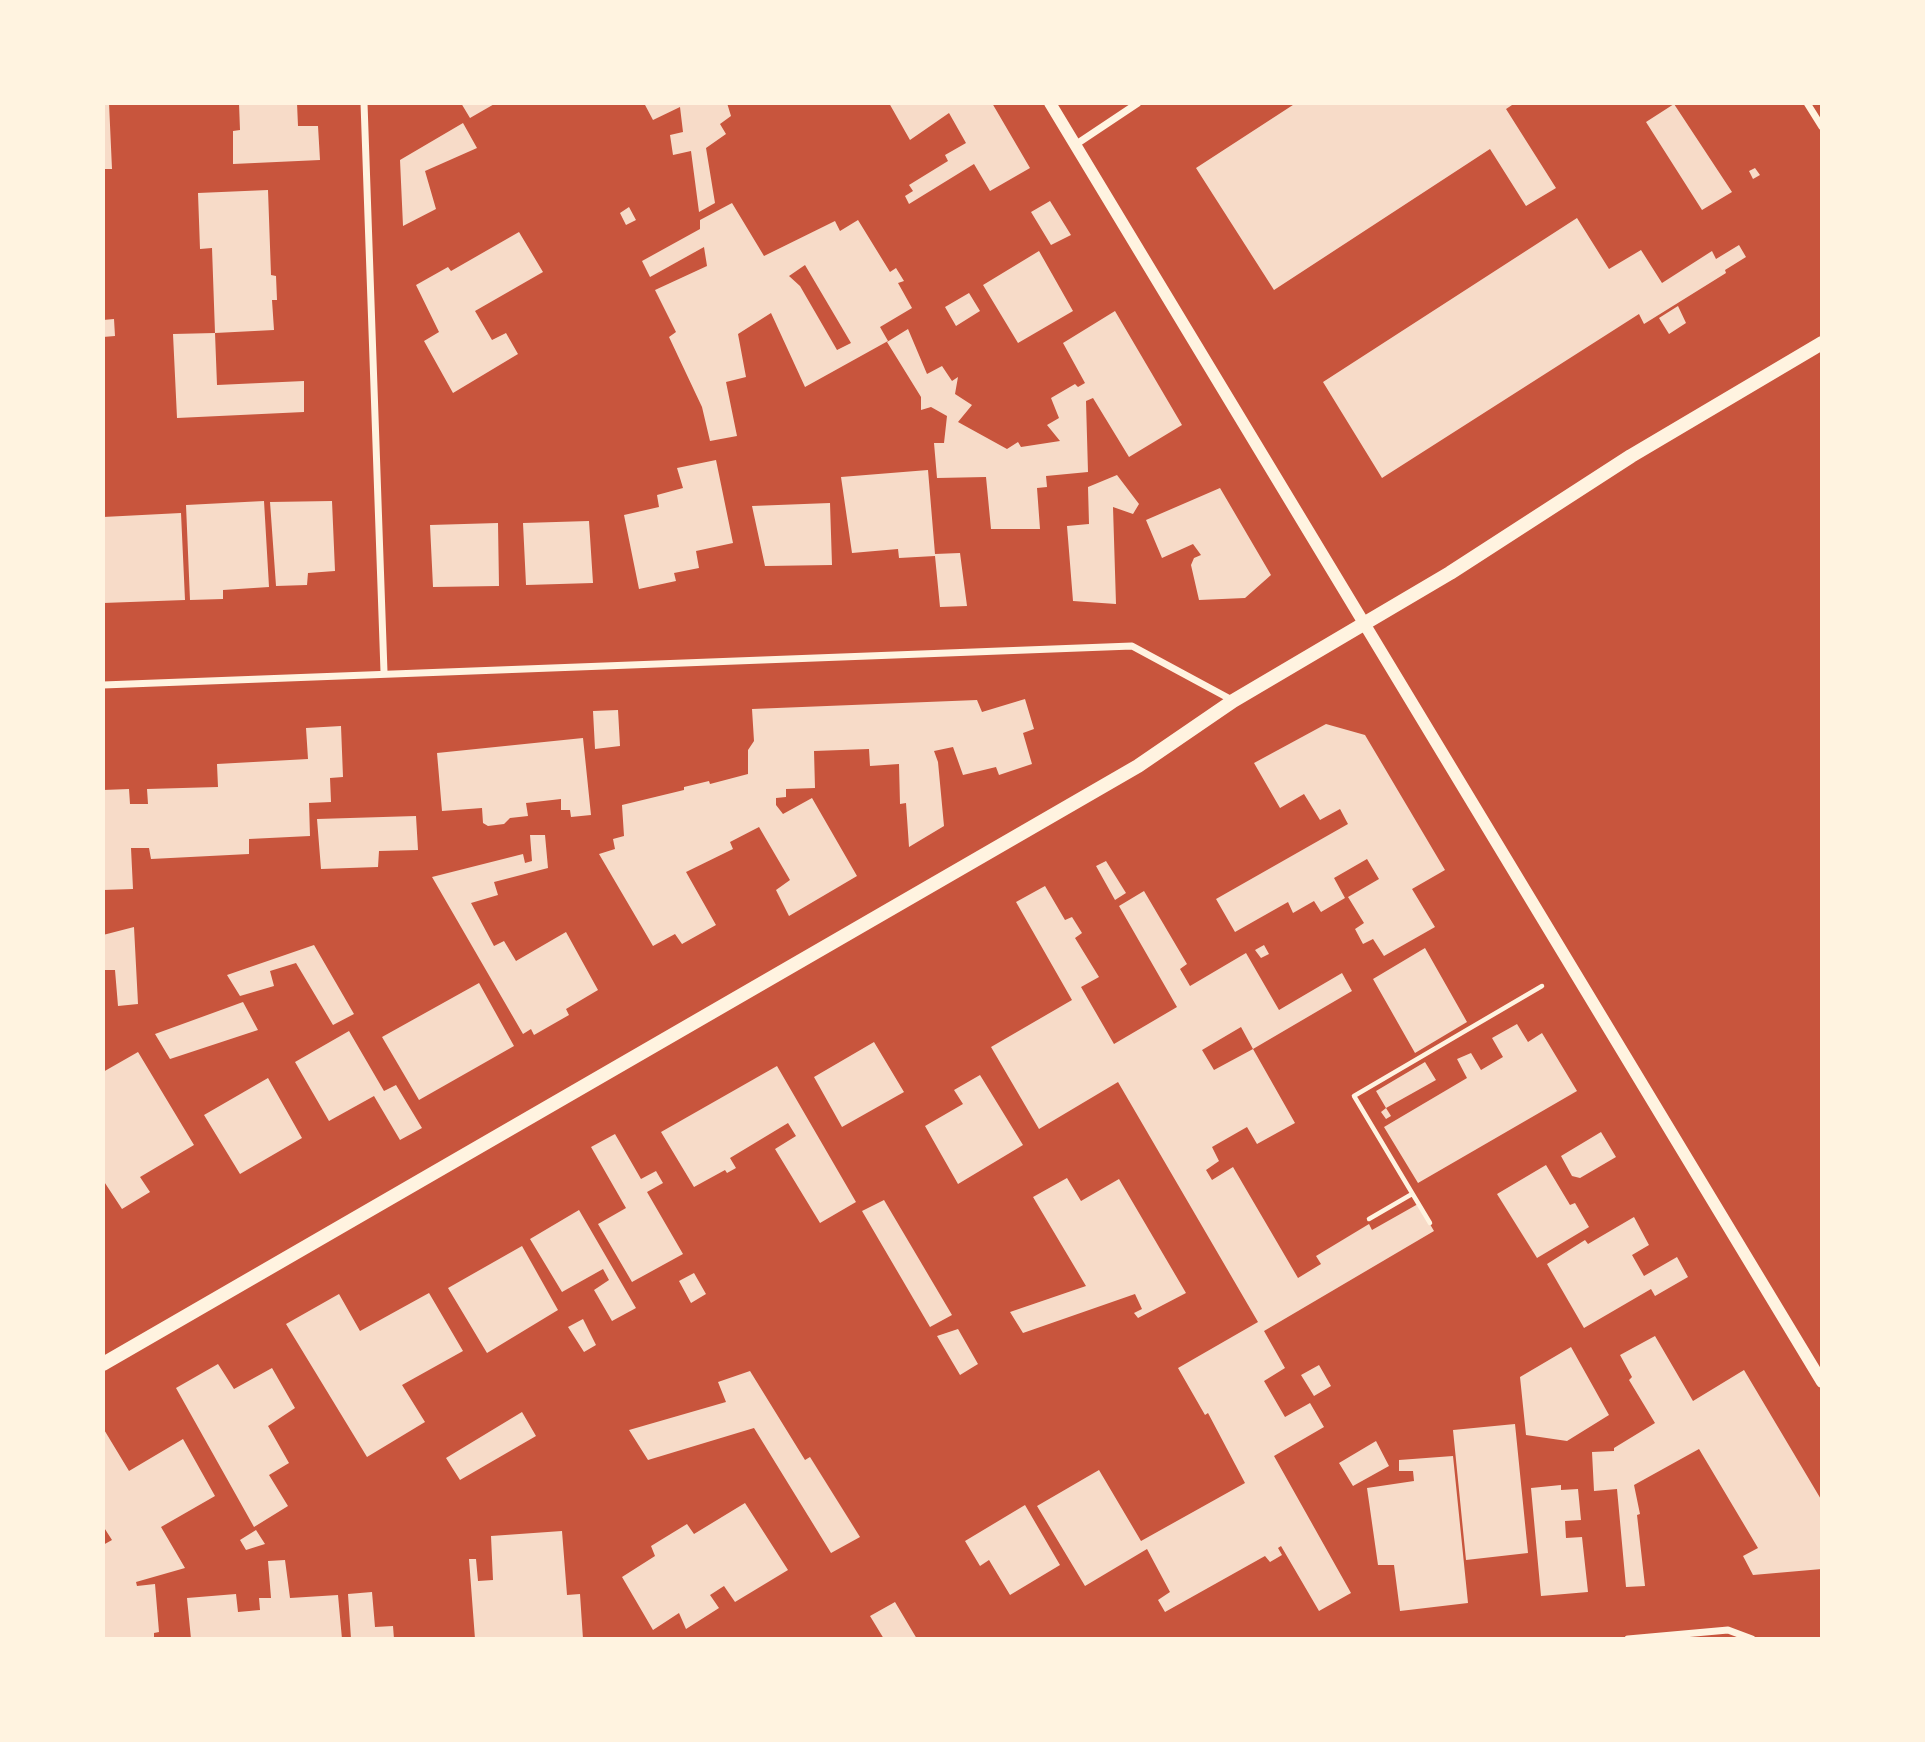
<!DOCTYPE html>
<style>
body{margin:0}
#map{position:relative;width:1925px;height:1742px;overflow:hidden;background:#c8553d;font-family:Rubik,sans-serif}
canvas{display:block}
.frame{position:absolute;inset:0;border:105px solid #fff3e0;pointer-events:none}
</style>
<div id="map">
<canvas width="1925" height="1742"></canvas>
<div class="frame"></div>
</div>
<script>
const context = document.querySelector('canvas').getContext('2d');
context.lineJoin = 'round';
function fill(path, color) { context.fillStyle = color; context.fill(path, 'evenodd'); }
function trace(path, color, width, dash) { context.strokeStyle = color; context.lineWidth = width; context.lineCap = dash ? 'butt' : 'round'; context.setLineDash(dash || []); context.stroke(path); }
fill(new Path2D(`
 M103 103H109L112 169H103Z
 M239 103H297L298 126H318L320 160 233 164V131L240 130Z
 M461 103H496L470 118Z
 M644 103H727L731 116 720 124 726 134 706 148 715 203 699 212 691 151 673 155 670 135 683 132 680 107 653 120Z
 M889 103H992L1030 168 990 191 974 164 909 204 905 196 913 191 909 185 948 161 945 155 966 143 949 113 910 140Z
 M1296 103H1515L1506 109 1556 188 1526 206 1490 149 1274 290 1196 168Z
 M1674 104 1732 192 1702 210 1646 122Z
 M463 123 477 148 425 171 436 209 403 226 400 160Z
 M1755 168 1760 175 1753 179 1749 171Z
 M268 190 271 275 276 276 277 300H272L274 330 215 333 212 248 200 249 198 193Z
 M1050 201 1071 235 1051 245 1031 212Z
 M732 203 764 256 835 221 840 231 858 220 890 272 896 268 904 281 898 283 912 308 880 327 888 341 805 387 771 313 738 334 746 377 726 382 737 436 710 441 702 407 669 337 676 332 655 290 707 266 704 247 650 277 642 261 700 229V220ZM805 265 851 343 837 350 800 286 789 276Z
 M629 207 636 220 626 225 620 213Z
 M1577 218 1609 269 1641 250 1662 283 1712 251 1716 259 1739 245 1746 257 1725 270 1726 273 1644 324 1639 314 1382 478 1323 382Z
 M519 232 543 272 475 311 492 340 506 333 518 354 453 393 424 341 439 332 416 285 448 267 451 271Z
 M1039 251 1073 311 1018 343 983 285Z
 M969 293 980 311 956 326 945 307Z
 M1678 306 1686 323 1669 334 1659 318Z
 M1115 311 1182 425 1129 457 1093 398 1086 401 1088 472 1046 476 1047 487 1037 488 1040 529H991L986 477 937 478 934 443H944L947 416 931 407 921 410V397L887 342 908 329 927 374 942 366 952 381 958 377 955 394 972 405 958 422 1007 449 1018 442 1021 447 1060 441 1047 425 1059 418 1051 398 1075 384 1078 387 1085 383 1063 343Z
 M114 319 115 336 103 337V320Z
 M215 333 217 385 304 381V412L177 418 173 334Z
 M716 460 733 543 696 551 699 568 674 573 676 581 639 589 624 515 659 507 657 495 683 488 677 468Z
 M928 470 935 554 960 553 967 606 940 607 935 556 899 558 898 549 852 553 841 477Z
 M1117 475 1139 504 1133 514 1113 507 1116 604 1073 601 1067 526 1089 524 1088 487Z
 M1220 488 1271 575 1245 598 1199 600 1191 565 1194 558 1201 555 1193 544 1162 558 1146 520Z
 M264 501 269 587 223 590V599L190 600 186 505Z
 M332 501 335 571 308 573 307 585 276 586 270 502Z
 M830 503 832 565 765 566 752 506Z
 M181 513 185 600 103 603V517Z
 M589 521 593 583 526 585 523 523Z
 M498 523 499 586 433 587 430 525Z
 M1025 699 1034 729 1023 733 1032 764 999 775 996 767 963 775 953 747 934 751 938 762 944 826 909 847 906 803 900 804 899 764 870 766 869 749 814 751 815 788 786 789V797L776 798V805L783 814 812 798 857 876 789 916 776 890 790 880 759 827 730 842 733 849 686 872 716 925 682 944 675 934 653 946 599 854 615 849 613 839 624 836 622 805 684 790V787L709 781 710 784 748 774V750L754 741 752 709 977 700 982 712Z
 M618 710 620 746 595 749 593 711Z
 M1326 724 1365 735 1445 870 1412 889 1435 927 1384 956 1373 939 1363 944 1355 929 1364 923 1348 897 1379 879 1367 859 1334 878 1345 898 1321 912 1314 901 1293 913 1288 902 1235 932 1216 899 1348 824 1340 809 1320 820 1304 794 1280 808 1254 763Z
 M341 726 343 777 330 778 331 802 309 803 310 836 249 839V854L151 859 149 848H131L133 889 103 890V790L129 789 130 804H148L147 789 218 787 217 764 308 759 306 728Z
 M583 738 591 815 571 817 570 810H561V799L526 803 528 816 510 818 504 824 488 826 483 823 482 808 442 811 437 753Z
 M416 816 418 850 379 851 378 867 321 869 317 819Z
 M530 835H545L548 868 494 882 498 895 471 903 494 946 504 941 516 961 566 932 598 990 566 1009 569 1015 534 1035 531 1029 523 1034 432 877 523 854 525 863 532 861Z
 M1106 861 1126 893 1115 900 1096 866Z
 M1045 886 1065 920 1072 917 1082 933 1075 938 1099 977 1081 987 1114 1044 1177 1007 1119 906 1144 891 1187 964 1180 969 1190 986 1246 953 1279 1010 1342 973 1352 991 1253 1049 1241 1027 1202 1050 1214 1070 1253 1049 1295 1123 1257 1144 1247 1127 1212 1147 1219 1161 1206 1170 1212 1180 1233 1167 1298 1278 1321 1264 1316 1256 1369 1224 1372 1230 1418 1204 1434 1231 1264 1331 1285 1368 1264 1381 1285 1417 1310 1403 1324 1427 1274 1456 1351 1593 1319 1611 1281 1546 1278 1548 1282 1555 1270 1562 1265 1556 1165 1612 1158 1600 1170 1592 1147 1549 1085 1586 1037 1506 1099 1470 1141 1541 1245 1483 1208 1413 1205 1415 1178 1368 1258 1322 1118 1082 1039 1129 991 1047 1072 1000 1016 902Z
 M134 927 138 1004 118 1006 115 970H103V935Z
 M314 945 354 1014 333 1025 296 963 270 971 274 986 240 996 227 975Z
 M1264 945 1269 954 1261 958 1255 950Z
 M1425 948 1467 1022 1415 1053 1373 979Z
 M479 983 514 1046 419 1100 382 1037Z
 M243 1002 258 1030 170 1059 155 1034Z
 M1517 1024 1528 1042 1542 1033 1577 1091 1418 1183 1384 1127 1467 1078 1457 1059 1471 1053 1481 1070 1503 1057 1492 1038Z
 M349 1031 384 1091 396 1085 422 1128 400 1140 374 1096 329 1121 295 1062Z
 M874 1042 904 1092 842 1127 814 1077Z
 M138 1052 194 1145 140 1177 150 1192 122 1209 103 1180V1072Z
 M1425 1062 1436 1080 1386 1108 1376 1091Z
 M777 1066 856 1202 820 1223 775 1149 796 1136 788 1123 730 1158 736 1168 727 1173 725 1170 694 1187 661 1132Z
 M980 1075 1023 1145 958 1184 925 1126 963 1104 954 1090Z
 M268 1078 302 1138 240 1174 204 1115Z
 M1386 1108 1391 1116 1386 1119 1381 1112Z
 M1601 1132 1616 1157 1580 1178 1572 1176 1561 1156Z
 M615 1134 641 1179 656 1171 663 1183 647 1192 683 1254 632 1282 598 1224 626 1208 591 1147Z
 M1546 1165 1570 1205 1575 1203 1589 1227 1537 1258 1497 1194Z
 M1067 1178 1081 1201 1119 1179 1186 1293 1138 1318 1134 1313 1142 1309 1135 1294 1023 1333 1010 1312 1086 1286 1033 1197Z
 M884 1200 952 1315 930 1327 862 1211Z
 M579 1210 636 1308 612 1321 594 1290 609 1280 603 1269 562 1292 530 1239Z
 M1634 1217 1649 1245 1632 1255 1644 1276 1677 1257 1688 1277 1655 1296 1651 1289 1584 1328 1547 1264 1585 1240 1588 1244Z
 M522 1246 558 1310 487 1353 448 1288Z
 M694 1273 706 1294 691 1303 679 1281Z
 M429 1293 463 1351 402 1385 425 1422 367 1457 286 1324 339 1294 360 1331Z
 M583 1319 596 1345 584 1352 568 1327Z
 M958 1329 978 1364 960 1375 937 1336Z
 M1655 1336 1693 1401 1744 1370 1822 1501V1569L1753 1575 1743 1556 1758 1548 1699 1449 1634 1485 1640 1514 1637 1515 1645 1586 1626 1587 1617 1489 1594 1491 1592 1452 1614 1451V1448L1655 1423 1629 1380 1632 1377 1620 1355Z
 M1571 1347 1609 1415 1567 1441 1526 1435 1520 1377Z
 M218 1364 234 1389 272 1368 295 1408 268 1426 289 1463 269 1475 288 1506 254 1527 176 1388Z
 M1319 1365 1331 1386 1314 1396 1301 1375Z
 M750 1371 805 1460 810 1457 860 1537 831 1553 754 1428 648 1460 629 1430 726 1402 718 1382Z
 M522 1412 536 1436 460 1480 446 1458Z
 M1515 1424 1528 1553 1466 1560 1453 1430Z
 M103 1428 129 1471 183 1439 215 1496 161 1527 185 1568 136 1582 137 1586 155 1584 159 1632 154 1633V1639H103V1545L112 1540 103 1526Z
 M1376 1441 1389 1466 1353 1486 1339 1463Z
 M1453 1456 1468 1603 1400 1611 1394 1565H1378L1367 1488 1414 1481 1413 1471H1399V1460Z
 M1561 1485V1490L1578 1489 1581 1520 1565 1521 1566 1538 1582 1537 1588 1592 1541 1596 1531 1488Z
 M745 1503 788 1570 735 1602 724 1586 710 1595 719 1608 686 1629 679 1613 653 1630 622 1577 655 1556 651 1546 687 1524 694 1534Z
 M1025 1505 1060 1565 1010 1595 989 1560 980 1566 965 1541Z
 M256 1530 265 1544 246 1550 240 1540Z
 M562 1531 567 1595 580 1594 583 1639H475L469 1559H476L478 1581 493 1580 491 1536Z
 M285 1560 290 1598 338 1595 342 1639H191L187 1598 236 1594 238 1612 260 1610 259 1598H271L268 1561Z
 M372 1592 375 1627 393 1626 394 1639H351L348 1594Z
 M895 1602 917 1639H884L870 1616Z`), '#f7dbc8');
trace(new Path2D(`
 M1369 1219 1412 1194
 M1430 1223 1354 1096 1542 986`), '#fff3e0', 4.5);
trace(new Path2D(`
 M364 103 384 672
 M1807 103 1822 127
 M1075 145 1138 103
 M103 685 1132 646 1232 700
 M1628 1639 1728 1630 1752 1639`), '#fff3e0', 7);
trace(new Path2D(`
 M1050 103 1822 1382`), '#fff3e0', 12);
trace(new Path2D(`
 M103 1364 1138 766 1233 701 1450 573 1631 456 1822 343`), '#fff3e0', 14);
</script>
